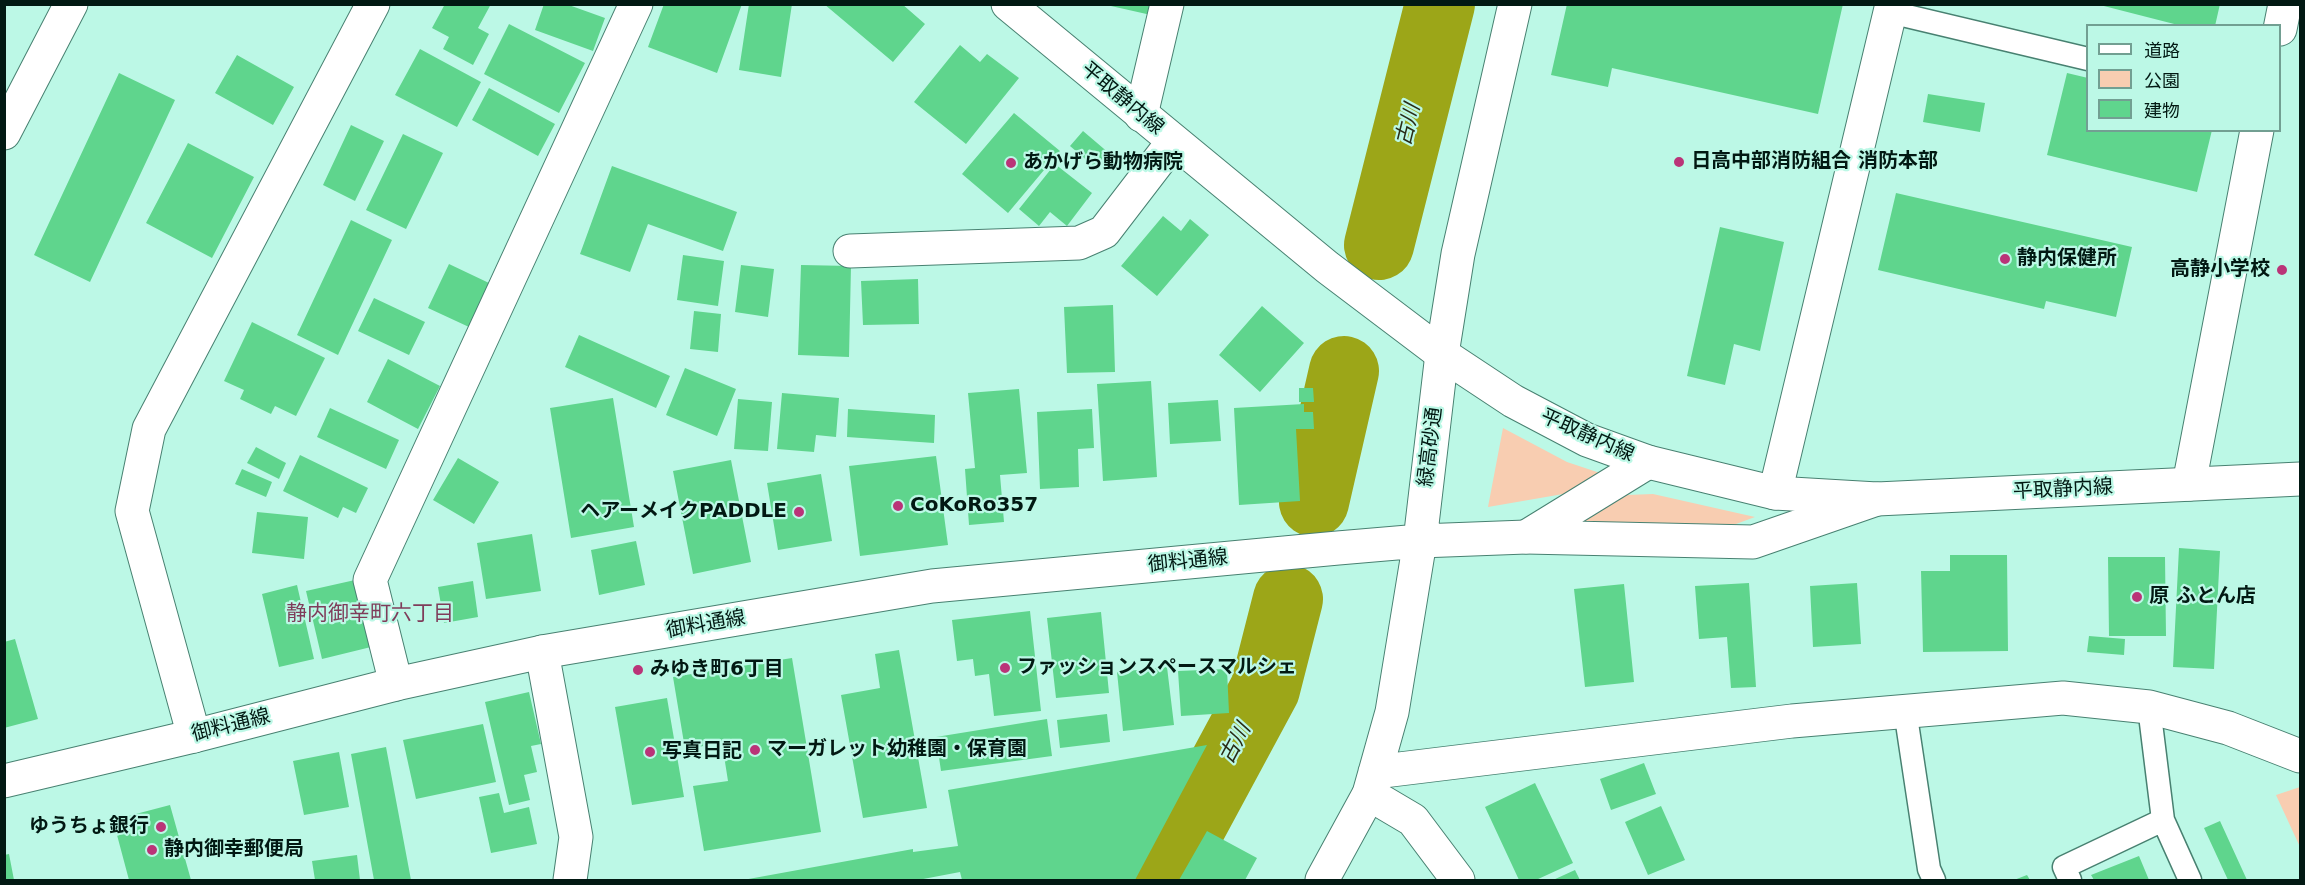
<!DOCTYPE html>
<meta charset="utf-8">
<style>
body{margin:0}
#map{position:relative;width:2305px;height:885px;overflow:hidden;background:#bcf8e6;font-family:"DejaVu Sans","Noto Sans JP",sans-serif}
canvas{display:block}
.frame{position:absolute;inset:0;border:6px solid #021913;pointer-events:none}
.legend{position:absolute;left:2086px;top:24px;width:195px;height:108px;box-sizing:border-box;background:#bcf8e6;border:2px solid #729f92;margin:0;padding:8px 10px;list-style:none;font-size:18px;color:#021913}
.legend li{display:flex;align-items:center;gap:12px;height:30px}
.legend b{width:30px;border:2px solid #729f92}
</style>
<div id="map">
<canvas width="2305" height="885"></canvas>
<div class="frame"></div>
<ul class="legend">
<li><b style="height:8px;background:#fff"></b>道路</li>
<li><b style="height:16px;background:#f8cdb1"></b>公園</li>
<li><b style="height:16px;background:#5fd58d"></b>建物</li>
</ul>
</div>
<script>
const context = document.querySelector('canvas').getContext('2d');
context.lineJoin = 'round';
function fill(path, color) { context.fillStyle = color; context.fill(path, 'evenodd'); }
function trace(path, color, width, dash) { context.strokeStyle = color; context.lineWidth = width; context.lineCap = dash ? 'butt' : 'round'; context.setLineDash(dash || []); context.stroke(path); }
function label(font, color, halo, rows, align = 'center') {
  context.font = font + ' "DejaVu Sans","Noto Sans JP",sans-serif'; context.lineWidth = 4.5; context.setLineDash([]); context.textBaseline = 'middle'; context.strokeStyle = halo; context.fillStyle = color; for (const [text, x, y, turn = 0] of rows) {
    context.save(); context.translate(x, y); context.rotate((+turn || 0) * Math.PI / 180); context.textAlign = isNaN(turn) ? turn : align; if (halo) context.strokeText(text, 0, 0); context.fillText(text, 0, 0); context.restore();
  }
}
fill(new Path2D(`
 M1503 428 1567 462 1606 475 1569 493 1488 507Z
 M1653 494 1755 517 1736 524 1568 529 1627 495Z
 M2300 787V847L2276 795Z`), '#f8cdb1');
trace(new Path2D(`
 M1379 245 1440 4
 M1314 502 1344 371
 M1162 880 1265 689 1288 599`), '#9ca618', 70);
fill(new Path2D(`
 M445 4H491L478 28 489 34 473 65 443 49 449 37 432 28Z
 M544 4H566L605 18 593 51 535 30Z
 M664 4H742L717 73 648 47Z
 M749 4H792L781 77 739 70Z
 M824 4H902L925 24 893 62Z
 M1102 4H1153L1151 15Z
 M1567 4H1843L1818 114 1612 68 1608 87 1551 75Z
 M2096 4H2220L2215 26H2182Z
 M509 24 585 63 559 113 484 74Z
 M960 45 980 62 987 54 1019 78 966 144 914 102Z
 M420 49 481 82 457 127 395 95Z
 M237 55 294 87 273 125 215 93Z
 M119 73 175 100 90 282 34 255Z
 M2067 73 2088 78V130H2212L2197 192 2047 155Z
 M489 88 555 124 538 156 472 120Z
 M1928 94 1985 103 1980 132 1923 122Z
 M1014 113 1060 151 1008 213 962 174Z
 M351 125 384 141 355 201 323 185Z
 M1083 131 1110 154 1097 169 1070 146Z
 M403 134 443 153 406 229 366 210Z
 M188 143 254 177 212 258 146 223Z
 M1055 164 1092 193 1067 226 1050 212 1039 226 1019 209Z
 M612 166 737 212 723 251 648 224 630 272 580 254Z
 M1896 193 2132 247 2116 317 2046 301 2044 309 1878 270Z
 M1163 216 1181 231 1190 219 1209 235 1157 296 1121 266Z
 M351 220 392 240 338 355 297 335Z
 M1720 227 1784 242 1760 351 1734 344 1725 385 1687 376Z
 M683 255 724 261 718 306 677 300Z
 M449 264 489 283 469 327 428 308Z
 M741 265 774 269 768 317 735 312Z
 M801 265 851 266 849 357 798 355Z
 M918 279 919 324 863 325 861 281Z
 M374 298 425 322 409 355 358 331Z
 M1113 305 1115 372 1067 373 1064 307Z
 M1262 306 1304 343 1260 392 1219 355Z
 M694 311 721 314 718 352 690 349Z
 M252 322 325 358 296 416 275 406 271 414 240 399 244 390 224 381Z
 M579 335 670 376 656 408 565 367Z
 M388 359 440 386 418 429 367 402Z
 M685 368 736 389 717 436 666 415Z
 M1151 381 1157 477 1103 481 1097 384Z
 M1299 388H1313L1314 402H1299Z
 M1019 389 1027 473 1000 475 1004 522 969 525 965 469 975 468 968 393Z
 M782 393 839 398 836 437 816 435 814 452 777 449Z
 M613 398 634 527 571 538 550 408Z
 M738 399 772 402 768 451 734 449Z
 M1218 400 1221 441 1170 444 1168 403Z
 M1304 404V412H1313L1314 429H1296L1300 501 1239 505 1234 408Z
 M330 408 399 440 386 469 317 437Z
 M848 409 935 415 934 443 847 437Z
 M1092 409 1094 448 1078 449 1079 487 1040 489 1037 412Z
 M256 447 286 463 279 479 247 463Z
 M300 455 368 488 356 513 343 507 338 518 283 491Z
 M936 456 948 545 860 556 849 466Z
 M458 458 499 482 474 524 433 500Z
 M731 460 751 562 693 574 673 471Z
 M242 469 272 482 266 497 235 484Z
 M821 474 832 541 778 550 767 483Z
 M257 512 308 517 304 559 252 553Z
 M532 534 541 591 486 599 477 543Z
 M636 541 645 585 599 595 591 550Z
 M2179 548 2220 551 2214 669 2173 667Z
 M1950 555H2007L2008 651 1923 652 1921 571H1950Z
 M2108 557H2165L2166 636H2109Z
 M355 580 371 647 322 659 306 591Z
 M473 581 478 617 444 623 438 587Z
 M1749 583 1756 687 1731 688 1727 637 1699 639 1695 586Z
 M1857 583 1861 644 1813 647 1810 586Z
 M1624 584 1634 682 1585 687 1574 589Z
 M297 585 314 659 279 667 262 594Z
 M1030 611 1041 711 994 716 989 674 975 676 973 659 957 661 952 620Z
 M1101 612 1109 693 1056 698 1047 618Z
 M2089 636 2125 639 2124 655 2087 652Z
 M15 639 38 719 4 728V642Z
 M899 650 927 808 863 818 841 695 880 688 875 654Z
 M792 658 821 832 704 851 693 786 728 781 722 743 685 749 673 677Z
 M1167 667 1174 725 1123 731 1117 672Z
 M1227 669 1229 713 1181 716 1178 671Z
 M529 692 541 744 531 746 537 772 524 775 530 800 509 805 485 702Z
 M667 698 684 797 632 805 615 707Z
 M1107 714 1110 742 1060 748 1057 720Z
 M1047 719 1052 756 941 771 936 737Z
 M483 724 496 782 416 799 403 740Z
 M1207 745 1135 880H962L960 872 918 880H743L913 849V852L958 846 948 790Z
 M386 747 411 880H374L351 754Z
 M339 752 349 807 304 815 293 761Z
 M1644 763 1656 794 1611 810 1600 779Z
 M1535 783 1573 863 1536 880H1519L1485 807Z
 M499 793 504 813 529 807 537 844 491 853 479 797Z
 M170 805 191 880H129L113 820Z
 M1661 806 1685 860 1648 875 1625 822Z
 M2220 821 2247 880H2228L2204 828Z
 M1207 831 1257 858 1245 880H1179Z
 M9 854 14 880H4V855Z
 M357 855 360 880H315L312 861Z
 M2139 856 2149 880H2094L2091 875Z
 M1575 870 1580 880H1553Z
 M2027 875 2030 880H2014Z`), '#5fd58d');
const lane = new Path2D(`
 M1890 12 2088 59
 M2149 707 2163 820 2190 880
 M1905 710 1929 869 1934 880
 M2070 880 2064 867 2163 820`);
const street = new Path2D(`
 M2280 29 2285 4
 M1141 115 1167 4
 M4 133 71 4
 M850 251 1079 243 1104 232 1173 142
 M2189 484 2257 130
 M1526 537 1753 542 1877 499
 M1526 537 1648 462
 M542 652 576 837 570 880
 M396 684 370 580 636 4
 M194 736 132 511 149 429 373 4
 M1369 794 1413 820 1458 880`);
const secondary = new Path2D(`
 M1775 493 1892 4
 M1375 772 1792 721 2063 698 2149 707 2228 728 2300 756
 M4 781 194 736 396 684 542 652 932 586 1338 548 1420 541 1526 537
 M1322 880 1369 794 1392 712 1420 541 1442 354 1458 254 1515 4`);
const primary = new Path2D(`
 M1008 4 1327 267 1442 354 1513 401 1587 440 1648 462 1775 493 1877 499 2300 479`);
trace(lane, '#488171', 25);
trace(street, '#488171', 35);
trace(secondary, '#488171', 35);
trace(primary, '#488171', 35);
trace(lane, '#fff', 22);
trace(street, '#fff', 33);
trace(secondary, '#fff', 33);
trace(primary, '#fff', 33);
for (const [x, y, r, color] of [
 [1679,162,6,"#ba3478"],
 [1011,163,6,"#ba3478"],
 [2005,259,6,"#ba3478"],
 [2282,270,6,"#ba3478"],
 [898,506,6,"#ba3478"],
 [799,512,6,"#ba3478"],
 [2137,597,6,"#ba3478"],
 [1005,668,6,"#ba3478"],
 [638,670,6,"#ba3478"],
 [755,750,6,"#ba3478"],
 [650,752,6,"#ba3478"],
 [161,827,6,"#ba3478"],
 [152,850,6,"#ba3478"]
]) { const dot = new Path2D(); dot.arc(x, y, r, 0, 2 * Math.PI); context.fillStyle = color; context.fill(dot); trace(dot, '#bcf8e6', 2); }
label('20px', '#021913', '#bcf8e6', [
 ["平取静内線",1122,99,40],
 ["平取静内線",1587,436,24],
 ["緑高砂通",1431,447,-83],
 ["平取静内線",2063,490,-3],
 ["御料通線",1188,562,-6],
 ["御料通線",706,625,-10],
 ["御料通線",231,726,-14]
]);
label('bold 20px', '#021913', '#bcf8e6', [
 ["日高中部消防組合 消防本部",1691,162],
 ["あかげら動物病院",1023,163],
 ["静内保健所",2017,259],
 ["高静小学校",2270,270,"right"],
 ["CoKoRo357",910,506],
 ["ヘアーメイクPADDLE",787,512,"right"],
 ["原 ふとん店",2149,597],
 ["ファッションスペースマルシェ",1017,668],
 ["みゆき町6丁目",650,670],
 ["マーガレット幼稚園・保育園",767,750],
 ["写真日記",662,752],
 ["ゆうちょ銀行",149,827,"right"],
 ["静内御幸郵便局",164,850]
], 'left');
label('italic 21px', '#292b16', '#bcf8e6', [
 ["古川",1409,125,-76],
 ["古川",1236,744,-62]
]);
label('21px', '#7f3c5a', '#bcf8e6', [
 ["静内御幸町六丁目",370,615]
]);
</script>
